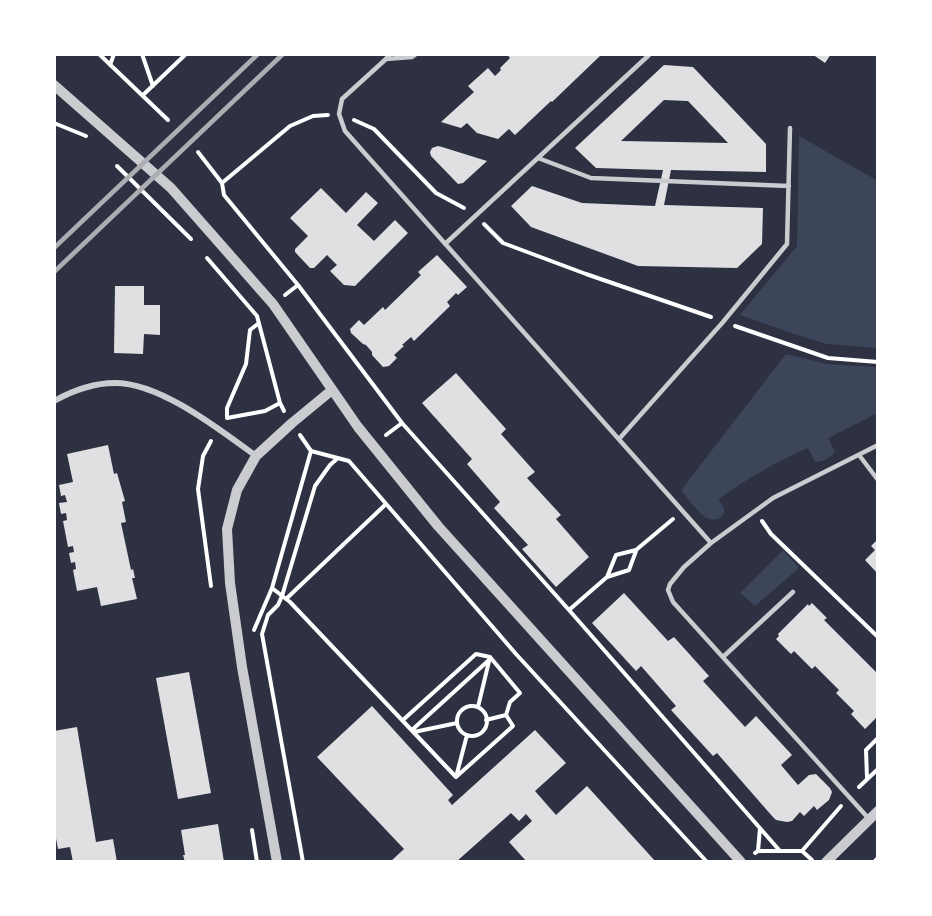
<!DOCTYPE html>
<style>
body{margin:0}
#map{position:relative;width:932px;height:916px;overflow:hidden;background:#2d3142;font-family:"Noto Serif",serif}
canvas{display:block}
.frame{position:absolute;inset:0;border:56px solid #fff;pointer-events:none}
</style>
<div id="map">
<canvas width="932" height="916"></canvas>
<div class="frame"></div>
</div>
<script>
const context = document.querySelector('canvas').getContext('2d');
context.lineJoin = 'round';
function fill(path, color) { context.fillStyle = color; context.fill(path, 'evenodd'); }
function trace(path, color, width, dash) { context.strokeStyle = color; context.lineWidth = width; context.lineCap = dash ? 'butt' : 'round'; context.setLineDash(dash || []); context.stroke(path); }
fill(new Path2D(`
 M799 136 878 181V348L827 344 797 335 740 315 797 246Z
 M786 354 827 364 878 367V413L828 438 835 452C830 458 823 462 815 462L808 448C775 462 748 478 719 499 720 503 725 508 724 512 723 521 710 521 705 517 696 510 689 500 682 491V489Z
 M783 550 799 568 755 606 740 593Z`), '#3c4559');
fill(new Path2D(`
 M507 54H602L552 102 551 101 515 135 509 129 498 139 477 133 467 123 461 128 441 122 474 92 468 86 488 68 495 76 501 70 500 68 510 58Z
 M812 54H831L825 63Z
 M664 65 693 67 766 144V172L671 170 664 205 763 208 762 244 737 268 638 266 531 227 511 206 532 186 582 203 655 206 663 170 596 168 575 148ZM664 100 688 101 728 143 621 141Z
 M438 146 442 147 487 161 463 183 458 184 431 156 430 152 432 148Z
 M321 188 346 213 366 192 378 203 357 225 374 241 395 220 408 233 355 286 344 285 330 271 337 265 327 255 314 268H310L295 252V249L308 236 290 218Z
 M437 255 467 287 458 295 456 293 447 302 450 306 414 341 411 337 402 345 404 346 394 355 397 358 389 366 383 367 372 355V352L366 345 363 344 351 333 350 329 359 320 364 325 383 307 385 310 421 275 418 272Z
 M115 286H144V305H160V335L144 334 143 354 114 353Z
 M456 373 506 429 501 434 535 472 527 478 561 515 556 519 589 557 556 587 522 549 528 545 494 508 500 502 467 464 472 459 422 403Z
 M108 445 114 474 117 473 125 501 122 502 126 522 121 523 131 570 133 569 135 578H132L137 599 101 606 97 587 77 591 73 570 76 569 75 562 71 563 69 553 74 552 73 546 68 547 63 521 67 520 66 513 61 514 59 503 67 502 65 495 61 496 59 485 73 482 67 454Z
 M878 539V574L865 560 875 550 871 546Z
 M624 593 668 641 674 637 709 676 703 681 745 727 756 716 792 755 781 765 798 785 809 775 816 774 830 788 832 792 829 800 817 810 814 806 804 816 800 812 792 821 787 822 776 820 772 816 717 753 713 756 671 710 676 706 641 666 636 671 592 623Z
 M812 603 827 618 824 620 878 674V716L865 729 851 714 854 711 836 693 839 690 815 666 812 669 794 651 791 654 776 639 779 636 778 634 808 604 809 606Z
 M189 672 211 793 178 799 156 678Z
 M372 706 453 795 448 800 452 805 535 730 566 763 535 791 556 815 587 786 656 862H527L509 842 532 821 526 814 519 821 511 813 456 862H390L404 849 317 757Z
 M77 727 96 842 113 839 117 862H73L70 847 58 849 54 828V731Z
 M218 824 224 862H185L183 855H185L181 830Z`), '#e0e0e3');
trace(new Path2D(`
 M99 54 168 120
 M142 54 153 86
 M110 65 114 54
 M143 95 186 54
 M354 120 374 129 436 193 464 208
 M54 123 86 136
 M198 152 222 183 224 195 298 285 402 423 569 610 780 851H802L812 860
 M117 166 191 239
 M222 183 290 126 313 116 328 115
 M484 224 503 243 586 274 711 317
 M207 258 257 316 280 403 284 411
 M285 295 298 285
 M735 326 828 358 878 362
 M227 417V408L246 364 250 330 259 323
 M227 418 265 411 280 403
 M300 435 311 451 349 461 516 654 707 862
 M386 435 402 423
 M211 441 203 456 198 489 211 586
 M762 521 771 534 878 637
 M607 577 629 570 636 551
 M272 588 290 602 456 777 467 735
 M286 599 386 504
 M569 610 607 577 616 555 636 550 673 519
 M254 630 272 588 311 451
 M457 721a15 15 0 1 1 30 0a15 15 0 1 1-30 0Z
 M403 720 476 654 490 657 478 707
 M486 720 506 715
 M412 730 489 660
 M414 732 457 723
 M456 777 513 726 506 715 510 702 520 693 490 657
 M867 778 866 750 878 738
 M859 787 878 769
 M252 830 257 862
 M758 851 760 828
 M802 851 841 806
 M755 853 758 851H780
 M303 862 262 634 268 615 278 605 282 596 315 486 330 465 338 458
 M874 862 878 858`), '#fff', 4);
trace(new Path2D(`
 M390 54 386 59 412 57 416 54
 M386 59 342 99 339 114 345 131 711 543
 M538 158 591 178 789 186
 M445 244 649 55
 M619 439 723 322 787 244 790 128
 M859 455 878 480
 M723 657 793 592
 M870 820 673 602 668 590 670 584 684 567 711 543 773 498 878 445`), '#caccd0', 4.5);
trace(new Path2D(`
 M54 401C72 391 94 383 115 383 161 383 220 430 256 456`), '#caccd0', 6);
trace(new Path2D(`
 M54 85 171 188 273 304 358 427 438 526 741 862
 M277 862 242 667 230 583 227 529 237 490 256 456 292 423 332 390
 M826 862 878 811`), '#caccd0', 10);
trace(new Path2D(`
 M54 248 258 54
 M54 272 283 54`), '#abadb3', 4.5);
</script>
